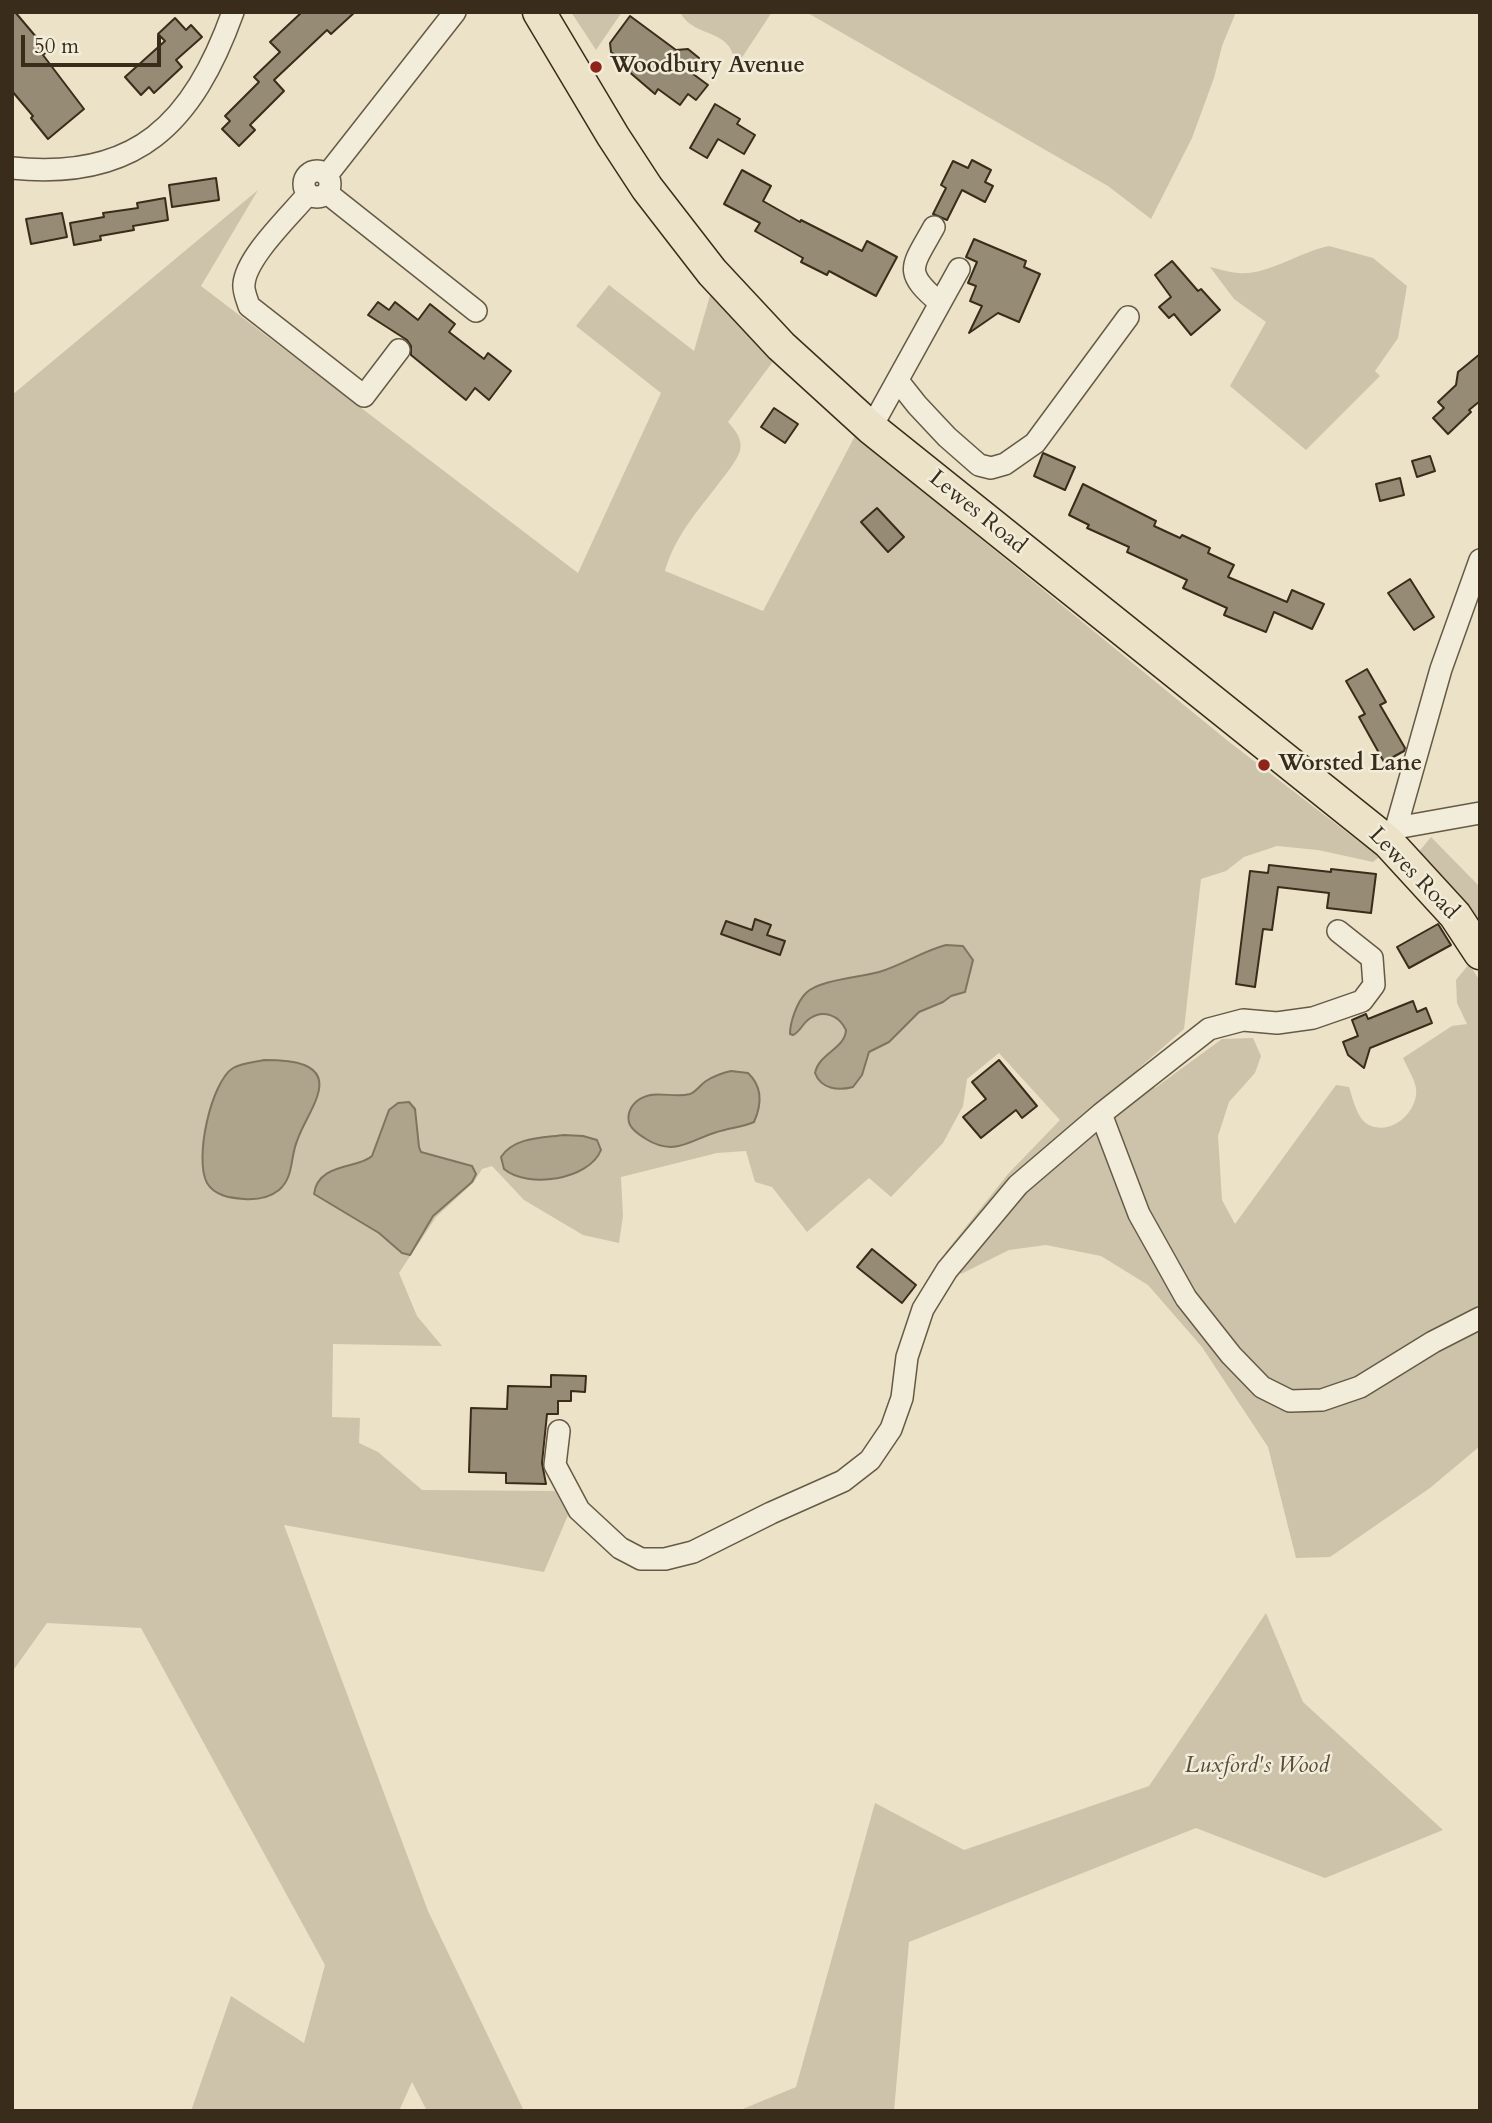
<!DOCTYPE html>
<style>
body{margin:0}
#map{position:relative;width:1492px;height:2123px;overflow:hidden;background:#ebe2c7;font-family:Cardo,serif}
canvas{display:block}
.frame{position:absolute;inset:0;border:14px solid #392c1a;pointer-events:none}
.scale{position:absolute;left:21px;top:35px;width:140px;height:32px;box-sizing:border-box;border:4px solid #392c1a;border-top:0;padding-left:9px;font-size:21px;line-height:24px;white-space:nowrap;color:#392c1a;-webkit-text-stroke:5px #f2ecdb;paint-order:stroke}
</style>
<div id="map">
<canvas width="1492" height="2123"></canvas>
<div class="frame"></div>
<div class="scale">50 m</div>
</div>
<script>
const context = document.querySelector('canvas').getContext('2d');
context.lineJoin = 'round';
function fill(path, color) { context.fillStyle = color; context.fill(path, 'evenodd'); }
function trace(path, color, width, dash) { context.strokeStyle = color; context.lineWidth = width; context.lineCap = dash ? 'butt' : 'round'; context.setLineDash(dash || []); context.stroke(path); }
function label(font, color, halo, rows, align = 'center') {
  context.font = font + ' Cardo,serif'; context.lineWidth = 5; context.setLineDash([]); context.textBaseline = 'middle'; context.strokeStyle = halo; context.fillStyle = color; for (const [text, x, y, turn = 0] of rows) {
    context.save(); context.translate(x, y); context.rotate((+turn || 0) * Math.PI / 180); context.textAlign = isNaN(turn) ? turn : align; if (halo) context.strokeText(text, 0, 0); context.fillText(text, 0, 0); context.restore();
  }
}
fill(new Path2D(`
 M571 12H622L596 50Z
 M680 12H772L735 68C735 26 694 40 680 12Z
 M806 12H1236L1222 46 1214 78 1192 138 1151 219 1108 186Z
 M258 190 201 286 578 573 661 393 576 326 609 285 694 351 713 285 777 356 728 422C735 430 743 439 740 451 736 462 726 474 719 483 697 512 675 536 665 571L763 611 855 436 1228 741 1379 857 1373 862 1318 850 1277 846 1244 857 1226 871 1201 879 1184 1029 1138 1069 1155 1088 1222 1039 1253 1038 1261 1056 1255 1073 1229 1102 1218 1136 1222 1200 1235 1224 1336 1085 1349 1087C1353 1099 1357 1119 1369 1125 1392 1136 1419 1111 1416 1088 1414 1078 1407 1067 1403 1058L1452 1026 1467 1024 1457 1003 1456 980 1469 964 1480 981V1446L1430 1488 1330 1557 1296 1558 1268 1447 1202 1347 1148 1285 1101 1256 1046 1245 1009 1250 961 1274 945 1253 1008 1174 1060 1120 999 1053 967 1079 963 1106 943 1143 891 1197 869 1178 807 1232 772 1187 755 1182 746 1151 717 1153 621 1177 623 1216 619 1243 583 1235 524 1200 492 1166 482 1169 474 1182 436 1217 399 1273 417 1316 442 1346 333 1344 332 1417 360 1418 359 1443 378 1452 422 1490 555 1491 568 1515 544 1572 284 1525 428 1911 524 2111H427L412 2082 399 2111H191L231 1996 304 2043 325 1965 141 1628 47 1623 12 1672V395ZM264 1060 298 1062 306 1065 318 1094 294 1146 291 1167 277 1192 262 1199 225 1196 203 1165C204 1140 210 1085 232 1069 240 1063 254 1063 264 1060Z
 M1329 246 1373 258 1407 286 1398 338 1375 371 1380 376 1306 450 1230 386 1266 322 1234 299 1210 267C1219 269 1228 272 1238 273 1267 276 1299 252 1329 246Z
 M1431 837 1480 887V931L1417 854Z
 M1266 1613 1303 1702 1443 1830 1325 1878 1196 1828 909 1942 894 2111H738L796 2087 875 1803 964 1850 1149 1786Z`), '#cdc3aa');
const water = new Path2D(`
 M946 945 963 946 973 960 965 992 951 996 943 1002 919 1012 889 1042 869 1052 862 1075 853 1087C838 1091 821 1089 815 1073 819 1053 845 1049 846 1030 839 1015 823 1009 809 1019 802 1024 801 1031 793 1035L790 1034C790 1022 797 1002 806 993 818 980 861 977 879 972 902 965 923 951 946 945Z
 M264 1060C288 1060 330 1061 317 1097 312 1112 302 1126 297 1141 290 1158 294 1177 279 1190 269 1198 257 1200 244 1199 230 1198 215 1196 207 1183 194 1159 211 1082 233 1068 242 1063 255 1062 264 1060Z
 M731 1071 748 1073C763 1087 762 1104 754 1122 743 1127 729 1128 717 1132 690 1140 675 1157 646 1139 640 1135 634 1132 630 1125 626 1116 630 1107 637 1101 654 1088 672 1099 690 1094 696 1092 700 1085 706 1081 714 1076 722 1073 731 1071Z
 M409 1102 415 1109 419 1147 421 1152 472 1166 476 1174 472 1182 433 1216 410 1255 402 1253 379 1233 314 1194C318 1162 359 1169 372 1156L389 1110 398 1103Z
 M564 1135 583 1136 597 1140 601 1150C589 1180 528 1189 504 1169L501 1157C514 1137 542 1138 564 1135Z`);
fill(water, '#aea48c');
trace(water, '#7f745e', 2);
const building = new Path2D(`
 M12 12H15L48 51 43 55 84 109 48 139 31 118 33 116 12 91Z
 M302 12H355L331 34 327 30 274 80 284 91 250 125 255 130 239 146 222 129 230 121 225 116 259 82 254 77 280 52 270 42Z
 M630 16 676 50 688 49 699 58 689 71 708 85 696 100 688 94 680 105 658 89 655 94 627 70 630 66 611 52 610 43Z
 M175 18 186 30 191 25 202 37 176 60 182 67 154 93 149 87 141 95 125 77 165 41 158 34Z
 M715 104 740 119 737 124 755 135 744 154 718 139 707 158 690 148Z
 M972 160 991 170 985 182 993 186 985 202 962 190 947 220 933 214 946 188 941 185 953 161 968 168Z
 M742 170 771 186 763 201 800 222 801 220 862 251 867 241 897 257 876 296 829 271 827 275 801 262 803 258 755 231 760 223 724 204Z
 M216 178 219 200 172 207 169 185Z
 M165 198 168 220 133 226 134 230 100 236 101 240 74 245 70 223 104 217 103 213 138 208 137 203Z
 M62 213 67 237 31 244 26 219Z
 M974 239 1026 261 1024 267 1040 274 1019 322 998 313 969 333 982 306 970 301 976 286 968 283 977 262 966 257Z
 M1172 261 1198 291 1201 289 1220 310 1191 335 1174 314 1169 318 1159 307 1171 297 1155 275Z
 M378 302 389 310 395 302 418 320 430 304 455 324 449 332 484 359 488 353 511 371 489 400 475 388 466 400 411 355V346L407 340 368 315Z
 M1480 354V401L1469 410 1471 412 1448 434 1433 418 1444 408 1438 402 1456 385 1458 372Z
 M774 408 798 424 785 443 761 427Z
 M1043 453 1075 467 1065 490 1034 476Z
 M1430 456 1435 471 1417 477 1412 461Z
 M1400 478 1404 495 1380 501 1376 484Z
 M1083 484 1156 521 1154 526 1180 538 1182 535 1210 548 1208 553 1234 565 1228 577 1287 602 1292 590 1324 604 1312 629 1274 612 1266 632 1224 615 1227 608 1183 588 1187 580 1127 552 1129 547 1087 528 1089 525 1069 515Z
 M877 508 904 537 888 552 861 522Z
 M1410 579 1434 617 1414 630 1388 593Z
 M1367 669 1386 702 1380 705 1405 748 1404 751 1384 762 1359 717 1365 714 1346 681Z
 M1269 865 1331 872V869L1376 874 1371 913 1327 908 1329 893 1278 887 1272 930 1263 929 1255 987 1236 984 1250 871 1268 873Z
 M755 919 771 925 767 935 785 941 780 955 721 934 726 921 752 930Z
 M1438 924 1451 945 1409 968 1397 947Z
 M1413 1001 1417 1012 1426 1008 1432 1023 1370 1048 1364 1068 1348 1055 1343 1042 1358 1036 1352 1020 1366 1014 1368 1019Z
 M999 1060 1037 1106 1022 1118 1016 1110 981 1138 963 1117 986 1099 972 1082Z
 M872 1249 916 1285 902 1303 857 1267Z
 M551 1375 586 1376 585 1392 571 1391V1401H558V1414H547L542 1463 546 1484 506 1483V1473L469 1472 471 1408 507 1409 508 1386 551 1387Z`);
fill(building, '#968b74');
trace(building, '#392c1a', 2);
const minor = new Path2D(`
 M12 168C137 181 193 123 233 12
 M304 184a13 13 0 1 1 26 0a13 13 0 1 1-26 0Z
 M327 175 455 12
 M327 193 476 311
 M308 194C290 216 246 257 244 284 243 291 247 299 249 306L364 396 399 350
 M934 227C912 267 902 271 940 303
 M898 381 917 405 947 437 979 465 991 468 1005 464 1035 443 1128 317
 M871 428 959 269
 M1396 828 1480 813
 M1388 842 1396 828 1441 669 1480 560
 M1338 931 1372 958 1374 985 1362 1001 1313 1018 1277 1023 1243 1020 1209 1029 1101 1114 1139 1214 1186 1298 1231 1355 1262 1387 1290 1401 1322 1400 1360 1387 1433 1342 1480 1318
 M559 1431 555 1465 579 1510 620 1548 641 1559H665L693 1552 771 1513 843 1481 870 1460 891 1429 902 1398 907 1357 923 1309 947 1270 1018 1185 1101 1114`);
const highway = new Path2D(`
 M539 12 613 136 647 188 712 272 781 346 871 428 1388 842 1455 915 1480 953`);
trace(minor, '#665a45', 24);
trace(highway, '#392c1a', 35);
trace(minor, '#f2ecdb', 21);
trace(highway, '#ebe2c7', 32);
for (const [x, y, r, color] of [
 [596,67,7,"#8f2418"],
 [1264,765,7,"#8f2418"]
]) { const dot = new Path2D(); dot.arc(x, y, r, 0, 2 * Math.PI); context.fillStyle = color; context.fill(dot); trace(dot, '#f2ecdb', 2.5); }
label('bold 23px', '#392c1a', '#f2ecdb', [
 ["Woodbury Avenue",610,67],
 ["Worsted Lane",1278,765]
], 'left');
label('23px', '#392c1a', '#f2ecdb', [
 ["Lewes Road",977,513,39],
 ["Lewes Road",1413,874,46]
]);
label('italic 23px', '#574a37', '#f2ecdb', [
 ["Luxford's Wood",1257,1767]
]);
</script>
